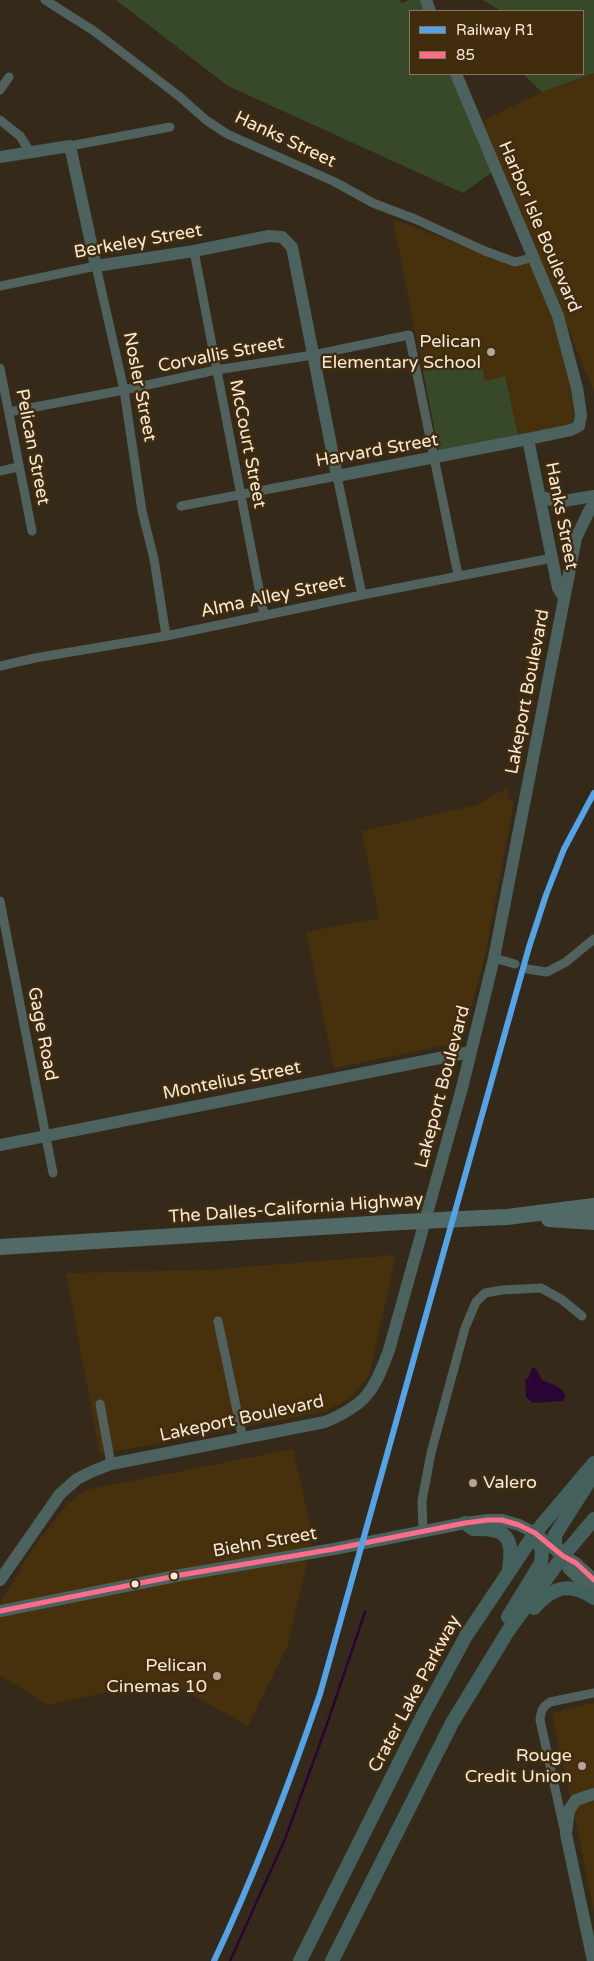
<!DOCTYPE html>
<style>
body{margin:0}
#map{position:relative;width:594px;height:1961px;overflow:hidden;background:#352a1a;font-family:"Varela Round",sans-serif}
canvas{display:block}
.legend{position:absolute;left:409px;top:10px;width:175px;height:65px;box-sizing:border-box;background:#412c0e;border:1px solid #89785f;margin:0;padding:6px 9px;list-style:none;font-size:15px;color:#f6e9d8}
.legend li{display:flex;align-items:center;gap:10px;height:25px}
.legend b{width:25px;border:1px solid #89785f}
</style>
<div id="map">
<canvas width="594" height="1961"></canvas>
<ul class="legend">
<li><b style="height:6px;background:#53a3e8"></b>Railway R1</li>
<li><b style="height:6px;background:#fb6d88"></b>85</li>
</ul>
</div>
<script>
const context = document.querySelector('canvas').getContext('2d');
context.lineJoin = 'round';
function fill(path, color) { context.fillStyle = color; context.fill(path, 'evenodd'); }
function trace(path, color, width, dash) { context.strokeStyle = color; context.lineWidth = width; context.lineCap = dash ? 'butt' : 'round'; context.setLineDash(dash || []); context.stroke(path); }
function label(font, color, halo, rows, align = 'center') {
  context.font = font + ' "Varela Round",sans-serif'; context.lineWidth = 5; context.setLineDash([]); context.textBaseline = 'middle'; context.strokeStyle = halo; context.fillStyle = color; for (const [text, x, y, turn = 0] of rows) {
    context.save(); context.translate(x, y); context.rotate((+turn || 0) * Math.PI / 180); context.textAlign = isNaN(turn) ? turn : align; if (halo) context.strokeText(text, 0, 0); context.fillText(text, 0, 0); context.restore();
  }
}
fill(new Path2D(`
 M594 73V392L483 121 542 92Z
 M393 219 515 266 531 263 554 319 569 375 574 420 570 425 439 452Z
 M507 788 509 793 507 800 514 802 485 956 462 1042 334 1068 306 932 379 918 362 831 477 805Z
 M396 1255 369 1376 351 1398 323 1412 100 1454 66 1273 208 1270Z
 M293 1449 313 1537 287 1647 248 1726 166 1680 47 1705 0 1675V1604L33 1548 67 1504 85 1490Z
 M594 1703V1912L578 1831 552 1716 554 1712Z`), '#47300c');
fill(new Path2D(`
 M116 0H400L401 3 410 0H426L430 11H410V74H456L496 169 463 193 228 86Z
 M483 0H594V73L542 92 523 74H583V11H501Z
 M481 360 485 381 505 376 518 435 439 452 423 371 455 365 456 369 462 368 461 364Z`), '#384929');
fill(new Path2D(`
 M532 1367 536 1369 542 1380C552 1384 560 1386 566 1396L562 1401 533 1403 526 1397 525 1379H528Z`), '#290435');
trace(new Path2D(`
 M230 1961 285 1839 326 1727 365 1612`), '#290435', 2.5);
trace(new Path2D(`
 M45 0 94 31 180 97 206 120 227 134 335 182 373 203 415 219 485 251 515 262 535 257
 M0 90 9 77
 M0 120 20 136 30 152
 M70 146 170 127
 M194 251 264 615
 M0 286 96 266 124 390 142 511 154 559 166 636
 M0 368 32 531
 M9 412 124 390 216 370 313 355 409 335 458 575
 M0 471 18 467
 M181 506 337 476 362 595
 M0 666 35 658 166 636 362 595 552 558
 M0 901 53 1173
 M494 958 515 964
 M527 969 547 972 566 962 594 939
 M218 1321 243 1439
 M100 1404 111 1464
 M423 1531 422 1501 431 1453 465 1328 476 1302 485 1293 502 1290 541 1288 561 1299 582 1316
 M564 1829 540 1720C541 1711 542 1707 550 1702L594 1693`), '#50615e', 9);
trace(new Path2D(`
 M426 0 430 11
 M0 157 70 146 96 266 194 251 269 236 282 237 292 247 337 476 528 439 571 430 579 426 581 415 577 388 558 316 456 74
 M528 439 558 588 564 598
 M539 496 558 502 594 496
 M0 1145 470 1052
 M563 1556 569 1569 594 1592
 M0 1580 60 1494 77 1479 93 1471 111 1464 325 1422C366 1405 374 1391 389 1350L462 1088 494 958 576 538 590 509 594 506
 M0 1611 181 1575 334 1549 465 1523 488 1520H502L519 1525 535 1533 563 1556 576 1563 594 1580
 M593 1961 566 1834 569 1810 576 1800 594 1794`), '#4c625e', 12);
trace(new Path2D(`
 M465 1523 473 1529C506 1528 514 1536 509 1569
 M563 1556 555 1545V1535L590 1480
 M534 1608C553 1587 569 1581 594 1598
 M508 1617 541 1563 542 1551 535 1533
 M300 1961 422 1717 466 1636 535 1533 594 1463
 M332 1961 452 1723 508 1631 563 1556 594 1519`), '#43605d', 14);
trace(new Path2D(`
 M481 1218 507 1217 594 1206
 M549 1219 594 1222
 M0 1247 402 1222`), '#526a67', 16);
trace(new Path2D(`
 M402 1222 481 1218`), '#526a67', 16);
trace(new Path2D(`
 M0 1611 181 1575 334 1549 465 1523 488 1520H502L519 1525 535 1533 563 1556 576 1563 594 1580`), '#fb6d88', 5);
trace(new Path2D(`
 M214 1961C255 1874 289 1785 320 1694L529 947 546 895 564 849 594 793`), '#53a3e8', 6);
for (const [x, y, r, color] of [
 [491,352,5,"#b2a696"],
 [473,1483,5,"#b2a696"],
 [174,1576,4.5,"#f6e9d8"],
 [135,1584,4.5,"#f6e9d8"],
 [217,1676,5,"#b2a696"],
 [582,1766,5,"#b2a696"]
]) { const dot = new Path2D(); dot.arc(x, y, r, 0, 2 * Math.PI); context.fillStyle = color; context.fill(dot); trace(dot, '#412c0e', 2); }
label('18px', '#f6e9d8', '#412c0e', [
 ["Hanks Street",285,140,25],
 ["Harbor Isle Boulevard",539,227,67],
 ["Berkeley Street",138,242,-10],
 ["Corvallis Street",221,355,-11],
 ["Nosler Street",139,387,79],
 ["McCourt Street",247,444,79],
 ["Pelican Street",32,447,79],
 ["Harvard Street",377,451,-10],
 ["Hanks Street",561,516,79],
 ["Alma Alley Street",273,597,-12],
 ["Lakeport Boulevard",528,692,-79],
 ["Gage Road",42,1034,79],
 ["Montelius Street",232,1081,-11],
 ["Lakeport Boulevard",443,1087,-75],
 ["The Dalles-California Highway",296,1209,-4],
 ["Lakeport Boulevard",242,1419,-12],
 ["Biehn Street",265,1543,-10],
 ["Crater Lake Parkway",415,1694,-62]
]);
label('18px', '#f6e9d8', '#412c0e', [
 ["Pelican",481,342],
 ["Elementary School",481,363],
 ["Valero",483,1483,"left"],
 ["Pelican",207,1666],
 ["Cinemas 10",207,1687],
 ["Rouge",572,1756],
 ["Credit Union",572,1777]
], 'right');
</script>
